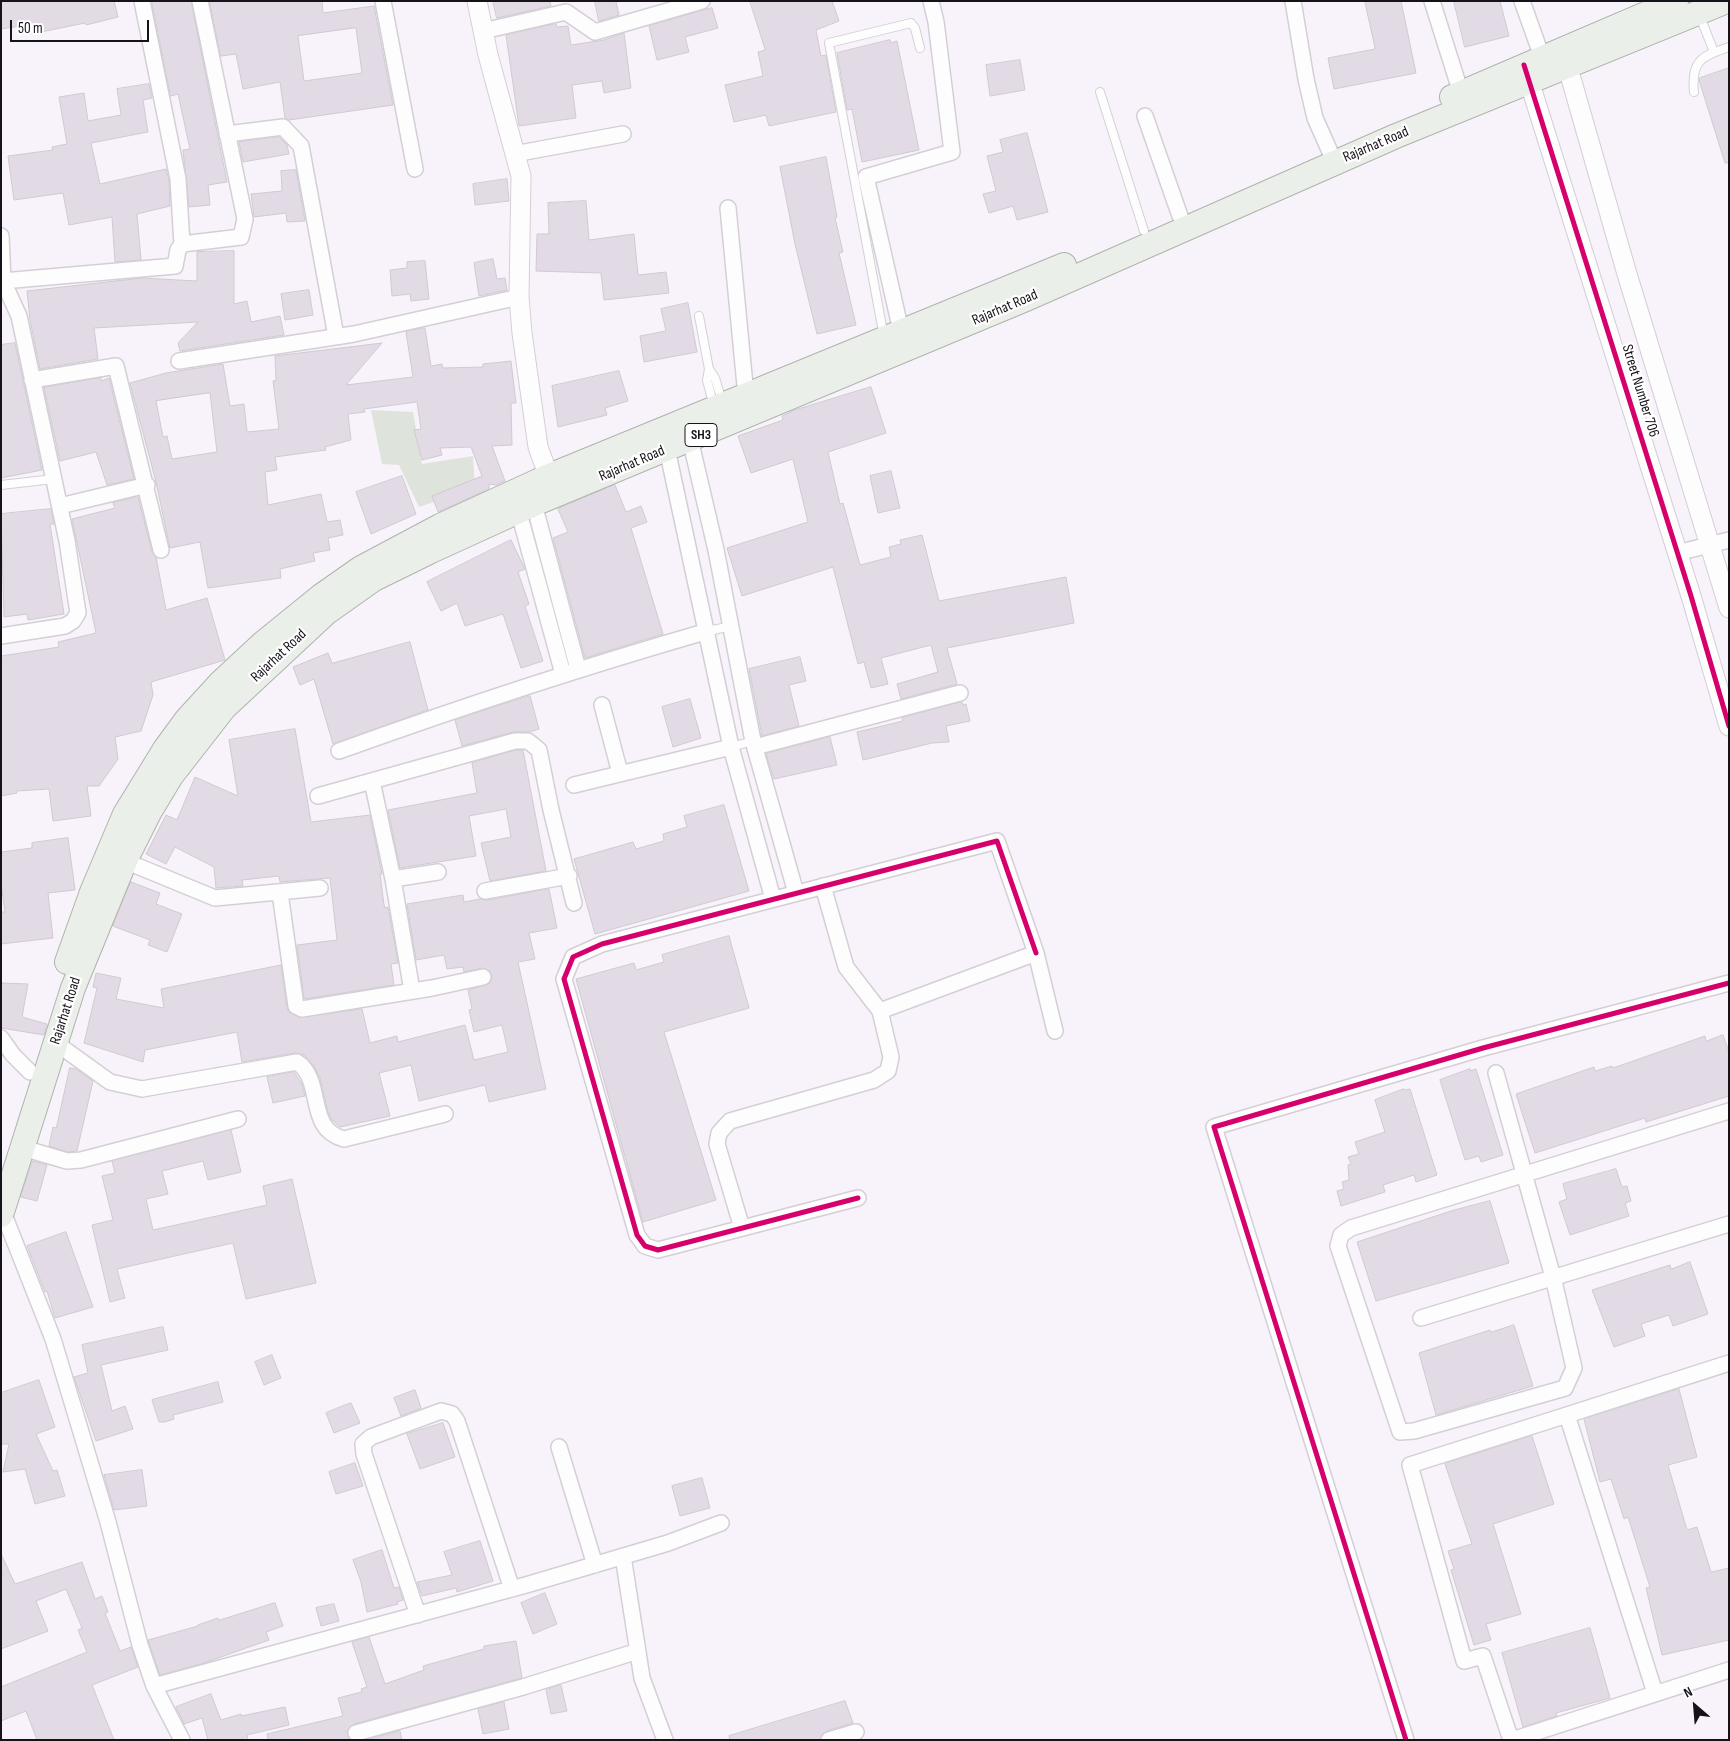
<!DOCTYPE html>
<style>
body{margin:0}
#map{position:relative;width:1730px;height:1741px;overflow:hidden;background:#f8f2fa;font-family:"Sofia Sans Condensed",sans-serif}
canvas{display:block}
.frame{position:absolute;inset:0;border:2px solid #161219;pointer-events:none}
.north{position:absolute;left:1670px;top:1681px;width:50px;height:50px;-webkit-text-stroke:4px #fff;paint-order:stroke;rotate:333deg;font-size:14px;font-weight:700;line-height:20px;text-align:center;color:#161219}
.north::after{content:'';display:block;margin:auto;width:18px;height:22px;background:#161219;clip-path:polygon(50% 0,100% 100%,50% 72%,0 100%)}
.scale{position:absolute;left:10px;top:20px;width:139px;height:22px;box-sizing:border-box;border:2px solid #161219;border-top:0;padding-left:6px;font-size:15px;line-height:18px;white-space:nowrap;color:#161219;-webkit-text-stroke:4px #fff;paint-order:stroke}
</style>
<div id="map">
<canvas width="1730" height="1741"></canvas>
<div class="frame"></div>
<div class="north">N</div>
<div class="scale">50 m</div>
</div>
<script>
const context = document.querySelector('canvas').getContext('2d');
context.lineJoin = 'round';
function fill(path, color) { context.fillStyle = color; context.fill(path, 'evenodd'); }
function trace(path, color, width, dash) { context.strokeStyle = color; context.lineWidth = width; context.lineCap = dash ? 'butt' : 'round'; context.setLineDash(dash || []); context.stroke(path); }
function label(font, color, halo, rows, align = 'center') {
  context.font = font + ' "Sofia Sans Condensed",sans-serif'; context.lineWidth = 4.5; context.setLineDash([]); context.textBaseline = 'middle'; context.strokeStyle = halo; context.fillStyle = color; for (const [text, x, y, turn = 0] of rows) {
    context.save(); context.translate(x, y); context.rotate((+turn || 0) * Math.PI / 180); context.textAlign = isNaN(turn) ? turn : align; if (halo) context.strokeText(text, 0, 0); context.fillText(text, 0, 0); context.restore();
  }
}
fill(new Path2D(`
 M371 410 413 412 422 464 473 456 475 488 419 507 399 465 382 464Z`), '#dee4dc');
const building = new Path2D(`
 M1 1H114L118 17 86 25 85 23 36 33 34 24 1 29Z
 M152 1H191L227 182 208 185 210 205 189 207 183 150 190 149 178 94 171 96Z
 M210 1H322L323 13 374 6 393 105 289 120 285 118 280 82 243 89 236 54 221 56ZM356 28 362 73 304 81 298 36Z
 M493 1H550L551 6 497 18Z
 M595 1H616L619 15 599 21Z
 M750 1H832L839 21 816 30 821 56 826 55 836 112 769 126 766 115 734 122 725 85 763 76 758 52 765 50Z
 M1365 1H1401L1416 73 1334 89 1328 58 1375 49Z
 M1454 1H1500L1509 36 1465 47Z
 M712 8 718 28 685 37 689 52 657 60 649 26Z
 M556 24 557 27 568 26 571 45 604 40 624 33 631 88 604 93 602 81 572 85 576 118 519 126 506 35Z
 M890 40 891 43 897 41 919 150 862 162 852 109 847 110 837 53Z
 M1020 60 1025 90 990 96 986 65Z
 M1729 68V163H1725L1699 80 1700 78Z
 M149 84 152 98 143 100 148 132 91 143 100 184 166 169 169 180 170 206 137 214 141 260 115 262 112 217 69 225 63 193 14 200 8 156 53 150 52 147 67 144 59 97 84 93 88 121 121 115 117 89Z
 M1027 133 1048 212 1017 220 1013 206 989 213 983 194 996 191 987 156 1003 152 1000 140Z
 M279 137 287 145 289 154 243 162 239 142Z
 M826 157 837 217 835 218 843 252 839 253 856 325 817 334 795 244 780 167Z
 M296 170 305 221 287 222 286 213 254 217 251 194 282 191 281 171Z
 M507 179 509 201 475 205 473 184Z
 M586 201 589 240 634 234 638 275 666 272 669 293 604 300 601 273 536 271 537 234H549L548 203Z
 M234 251V304L247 301 251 322 280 316 284 335 180 351 178 343 198 322 94 328 98 359 40 369 30 320 27 291 142 278 197 281V252Z
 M493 259 497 279 505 278 507 290 479 296 474 263Z
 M425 261 429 299 411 301 410 294 392 296 390 270 407 268V262Z
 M309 290 313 315 285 320 281 294Z
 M688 303 697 352 644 362 640 336 666 331 661 309Z
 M425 328 431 366 442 364 443 368 483 367V364L511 361 516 403H511L512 445 492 446 505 481 496 485 489 484V489L438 512 432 496 482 476 471 447 440 448 442 455 422 460 414 430 421 429 417 402 364 409 365 412 348 414 351 440 325 447 326 450 275 457 277 470 265 472 268 505 321 494 327 522 340 520 343 535 328 538 330 550 313 553 315 561 280 569 281 578 208 588 200 542 170 548 156 482 130 383 166 373 223 364 230 406 244 404 247 432 279 429 273 381 276 380 275 356 382 343 346 385 413 377 406 332ZM210 393 217 452 172 459 167 436 163 437 156 401Z
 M15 343 42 470 1 478V345Z
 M619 371 628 401 605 408 607 415 558 427 552 386Z
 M101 378V381L109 378 134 479 107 485 96 452 60 461 44 388Z
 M871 387 886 433 828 452 840 504 843 503 860 565 891 557 889 547 901 544 900 540 922 535 939 601 1066 577 1074 623 947 648 957 684 901 699 897 684 938 672 931 645 881 658 888 684 871 688 864 662 858 664 833 567 742 596 727 548 808 522 793 459 751 473 738 436 783 420 782 416 795 410Z
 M891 471 900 508 878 513 870 476Z
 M402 476 416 514 371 534 356 492Z
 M615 485 626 512 641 506 647 522 631 528 663 634 585 658 553 538 568 532 558 509Z
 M138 497 152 552 156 557 166 610 207 598 225 660 151 682 153 695 141 731 115 737 118 759 99 786H87L91 816 53 821 49 789 16 791 17 793 1 796V656L59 647 58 642 96 633 72 519 115 508 113 503Z
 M51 509 54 524H50L64 614 28 620 27 614 4 617 1 514Z
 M511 540 525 569 518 572 529 604 525 606 543 661 521 668 503 614 465 626 457 603 441 611 427 582Z
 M410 642 428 710 333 744 314 679 300 685 293 667 328 653 332 663Z
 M800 657 806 681 789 685 799 726 762 736 749 669Z
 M530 696 539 729 529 732H513L462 746 455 720Z
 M690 699 701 738 673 747 662 707Z
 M962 702 963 705 966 704 970 721 946 726 949 742 932 743 863 760 857 732 903 721 902 718Z
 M295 729 311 822 370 815 382 874H380L384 905 385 908 388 907 398 963 391 964 394 985 304 999 297 945 337 940 330 878 280 882 279 876 242 880 243 886 216 888 214 867 175 847 166 864 146 854 166 815 177 820 195 777 238 796 229 740Z
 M830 737 837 765 774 779 766 754Z
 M516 750H523L546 871 490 881 481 843 511 837 506 809 469 816 476 856 400 868 388 810 477 793 472 763Z
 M724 805 749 891 595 934 574 859 633 842 636 849 664 841 663 834 687 827 684 816Z
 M68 838 75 890 48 893 53 938 1 944V912H5L1 884V852L32 848V843Z
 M131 882 160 893 156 904 182 914 167 952 148 945 150 940 113 926Z
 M549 889 557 928 529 933 535 959 518 962 546 1089 489 1102 485 1085 419 1101 411 1065 379 1073 390 1116 340 1127 332 1120 328 1112 320 1078 314 1066 304 1055 295 1053 242 1062 237 1032 145 1050 143 1062 84 1043 97 988 93 987 96 973 121 978 116 999 164 1008 161 989 281 965 287 1008 289 1012 298 1017 362 1009 370 1043 397 1036 398 1042 465 1025 474 1060 508 1052 502 1025 474 1032 469 1010 472 1009 468 990 489 984 492 979 490 971 482 968 464 972 463 967 447 969 444 955 416 960 407 904 463 895 464 902 480 899 487 900Z
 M729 936 749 1008 664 1032 716 1200 643 1222 576 979 634 963 636 970 664 962 662 955Z
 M1 983 28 984 22 1017 47 1024 44 1035 1 1028Z
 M1723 1035 1729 1052V1096L1646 1122 1645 1118 1535 1153 1516 1094 1594 1067 1595 1071 1612 1066 1613 1068 1705 1036 1706 1041Z
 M70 1068 76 1069 93 1081 77 1151 68 1152 49 1146 53 1127 56 1128Z
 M1470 1069V1071L1476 1069 1503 1155 1481 1162 1479 1156 1465 1160 1440 1080Z
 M294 1072 302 1084 305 1096 273 1103 267 1077Z
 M1404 1089 1405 1090 1410 1089 1437 1175 1416 1182 1414 1175 1383 1185 1385 1192 1341 1206 1337 1191 1344 1189 1342 1182 1349 1180 1348 1165 1351 1164 1348 1157 1359 1154 1355 1142 1385 1132 1375 1100Z
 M231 1130 241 1172 208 1180 203 1161 162 1171 168 1194 146 1199 153 1230 267 1205 263 1186 292 1179 316 1283 246 1299 233 1243 117 1269 125 1298 110 1302 92 1225 113 1220 102 1176 115 1173 112 1161Z
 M33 1161 47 1165 37 1201 21 1197Z
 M1616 1169 1622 1187 1627 1186 1631 1201 1625 1203 1629 1216 1570 1235 1559 1202 1567 1199 1563 1184Z
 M1490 1201 1509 1263 1376 1301 1357 1242 1451 1211Z
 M66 1232 93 1307 55 1318 47 1291 45 1292 27 1246Z
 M1690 1262 1708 1314 1673 1326 1669 1315 1641 1324 1645 1336 1614 1347 1592 1290 1670 1265 1671 1269Z
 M1514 1325 1533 1386 1436 1415 1419 1353 1490 1330 1491 1332Z
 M163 1327 168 1350 101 1365 112 1411 125 1406 133 1429 96 1441 74 1377 88 1373 82 1345Z
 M272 1355 281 1378 264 1385 255 1362Z
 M39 1380 55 1427 36 1434 53 1471 57 1470 65 1496 35 1504 25 1469 3 1472 9 1444H1V1393Z
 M218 1382 223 1402 173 1415 174 1419 165 1422H159L152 1400Z
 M1679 1389 1697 1457 1668 1465 1687 1530 1697 1527 1711 1572 1729 1568V1640L1662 1655 1646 1588 1650 1587 1628 1517 1624 1519 1611 1479 1600 1482 1584 1419Z
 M415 1390 421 1408 401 1416 394 1398Z
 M351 1403 360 1423 334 1433 326 1413Z
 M443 1423 455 1457 420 1469 407 1434Z
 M1532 1436 1554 1504 1493 1524 1521 1614 1486 1624 1491 1640 1474 1645 1451 1570 1454 1569 1448 1551 1472 1544 1445 1464Z
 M355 1463 363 1486 336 1494 329 1472Z
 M142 1470 147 1506 114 1510 104 1475Z
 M702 1478 710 1508 680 1516 672 1486Z
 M480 1541 493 1581 457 1592 456 1588 422 1596 417 1582 452 1575 444 1552Z
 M382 1550 394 1588 399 1587 403 1600 397 1602 398 1604 367 1612 361 1582 353 1560Z
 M1 1554 15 1584 82 1562 95 1599 102 1596 108 1612 105 1613 120 1651 131 1647 138 1667 92 1685 114 1740H37L26 1711 1 1721V1687L87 1652 78 1630 82 1628 66 1589 36 1601 48 1631 1 1649Z
 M545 1593 557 1624 533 1634 521 1603Z
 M275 1603 283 1626 266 1632 269 1640 201 1664 160 1675 148 1640 198 1626V1625L218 1618 219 1620Z
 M334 1604 339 1621 321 1626 316 1608Z
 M1590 1628 1610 1698 1556 1713 1557 1716 1523 1727 1502 1653Z
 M369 1637 385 1684 424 1670 423 1666 484 1649V1646L516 1641 522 1678 354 1724 347 1731 350 1740H268L267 1734 343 1716 338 1698 362 1692 361 1689 367 1687 352 1642Z
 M561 1685 567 1711 551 1714 546 1690Z
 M211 1694 221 1720 241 1714V1716L285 1707 289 1725 247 1735 248 1740H208L202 1718 184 1724 176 1707Z
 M845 1701 853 1723 826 1731 820 1740H730L729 1736Z
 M504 1702 509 1729 483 1734 478 1709Z
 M400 1731 402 1740H367Z`);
fill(building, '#e2dbe5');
trace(building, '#cfcad1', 1);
const service = new Path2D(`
 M1699 14 1714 52
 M1100 92 1144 231
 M1694 92C1691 61 1701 56 1729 47
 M699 316 709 369 707 380 714 407
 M884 337 829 43 911 23 915 28 920 48
 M709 369 715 378 722 401
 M1 485 54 479
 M708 631 732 626
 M731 747 753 741`);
const minor = new Path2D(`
 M142 1 178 179 182 244
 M383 1 415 169
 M1293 1 1306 79 1315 118 1335 163
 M1432 1 1461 93
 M1522 1 1542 57
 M483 31 566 12 595 32 702 1
 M1145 116 1180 216
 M227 134 283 127 301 146 336 336
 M514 154 623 134
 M728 208 746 396
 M1 236 3 281 19 316 67 541 78 613 73 621 65 626 1 636
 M3 281 175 266 178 250 182 244 241 237 245 219 200 1
 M901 331 866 177 952 152 936 22 931 1
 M179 361 354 334 519 297
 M32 380 116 366 161 550
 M690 439 716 550 753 741 796 893
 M667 449 731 747 773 899
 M534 504 578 669
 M60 506 147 485
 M519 513 563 674
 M1677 553 1729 540
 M602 705 620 773
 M755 747 960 693
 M339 751C461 707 583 667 708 631
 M372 781 393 879 412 991
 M574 785 731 747
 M318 796 515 741H528L539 750 551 810 574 903
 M125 861 215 898 320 888
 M393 879 438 872
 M485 891 569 876
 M280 893 296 1006 302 1009 432 988 483 977
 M880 1011 1036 953 1055 1031
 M1 1038 13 1055 30 1072
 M56 1043 110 1082 142 1089 297 1062C325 1081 305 1129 344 1139L445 1114
 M1496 1073 1553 1277 1574 1368 1565 1388 1414 1431 1400 1432 1338 1246 1341 1235 1351 1228 1729 1111
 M23 1148 67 1161 81 1160 238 1119
 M858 1198 658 1250 645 1246 637 1235 564 979 573 957 602 944 997 841 1036 953
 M1 1207 53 1339 108 1522 140 1645 154 1686 182 1740
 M742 1228 717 1144 719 1133 730 1121 874 1080 888 1071 891 1057 880 1011 846 967 823 886
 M1421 1318 1729 1224
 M1567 1415 1729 1363
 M559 1447 595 1565
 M623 1556 642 1678 665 1740
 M418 1615 364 1454 363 1444 371 1437 441 1411 452 1414 457 1421 512 1589
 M154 1686 526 1585 668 1543 721 1523
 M356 1733 523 1687 638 1651
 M829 1740 856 1732
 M1406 1740 1214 1127 1483 1048 1729 983
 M1511 1740 1483 1656 1464 1661 1410 1465 1567 1415 1655 1693
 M1512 1740 1729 1670`);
const tertiary = new Path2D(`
 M477 1 488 55 521 176 519 297 522 333 538 447 553 488
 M1564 54 1627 274 1729 608
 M1525 68 1691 596 1729 726`);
const primary = new Path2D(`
 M1452 97 1676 1
 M67 962 92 892 125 814 165 749 187 719 220 683 263 643 321 596 361 568 440 526 549 476 1064 265
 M1 1215 73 988 125 861 150 811 171 776 224 708 326 613 374 579 431 551 534 504 1026 299 1396 136 1727 1`);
trace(service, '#d4cfd6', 10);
trace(minor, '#d4cfd6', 18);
trace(tertiary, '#d4cfd6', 21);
trace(primary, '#aeb3ac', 26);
trace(service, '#fefdfe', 8);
trace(minor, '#fefdfe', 15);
trace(tertiary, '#fefdfe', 19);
trace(primary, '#ebefe9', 24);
trace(new Path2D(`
 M1524 65 1691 596 1729 726
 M858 1198 658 1250 645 1246 637 1235 564 979 573 957 602 944 997 841 1036 953
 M1406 1740 1214 1127 1483 1048 1729 983`), '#d6006c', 5);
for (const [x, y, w] of [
 [701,435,32]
]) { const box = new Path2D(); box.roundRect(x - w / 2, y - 11.5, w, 23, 4); context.fillStyle = '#fff'; context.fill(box); trace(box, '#161219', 1); }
label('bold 14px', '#161219', null, [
 ["SH3",701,435]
]);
label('15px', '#161219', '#fff', [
 ["Rajarhat Road",1376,145,-23],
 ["Rajarhat Road",1005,308,-23],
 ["Street Number 706",1640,391,73],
 ["Rajarhat Road",632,464,-23],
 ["Rajarhat Road",279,656,-43],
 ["Rajarhat Road",66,1011,-72]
]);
</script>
